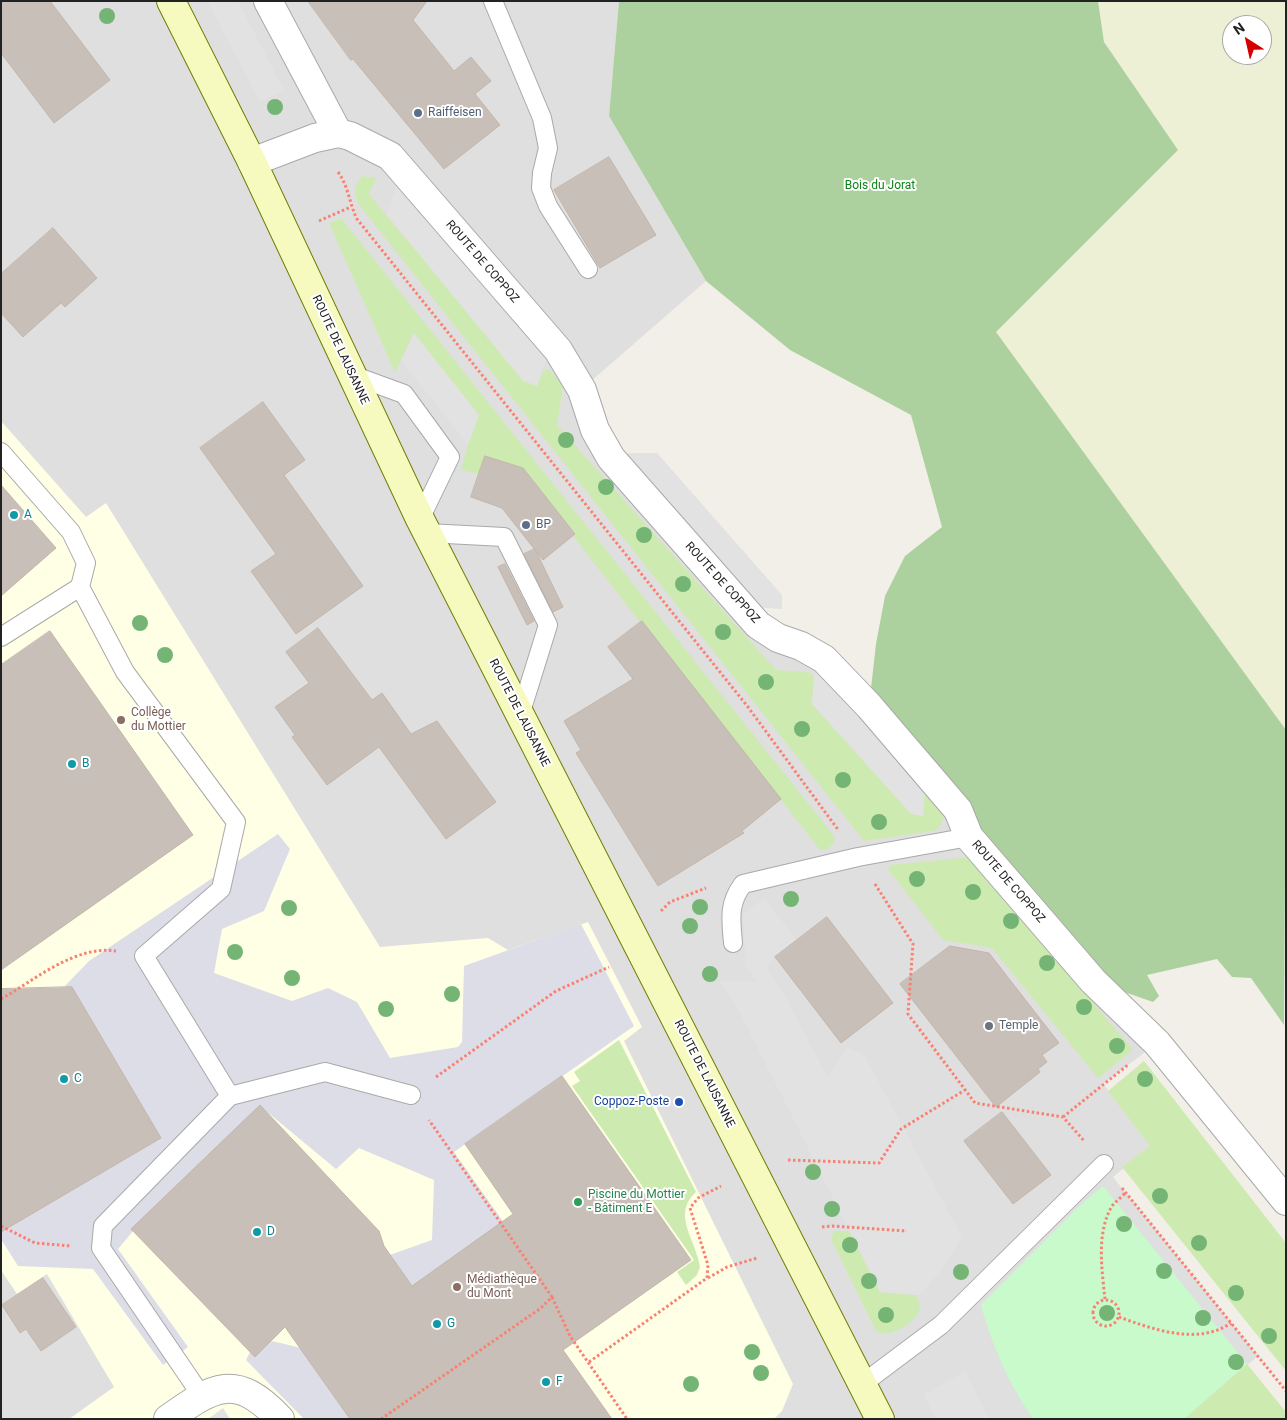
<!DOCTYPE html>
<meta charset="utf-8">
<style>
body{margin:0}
#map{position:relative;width:1287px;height:1420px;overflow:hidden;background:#f2efe9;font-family:Roboto,sans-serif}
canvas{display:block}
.frame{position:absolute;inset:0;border:2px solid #222;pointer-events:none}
.north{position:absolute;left:1222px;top:15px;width:50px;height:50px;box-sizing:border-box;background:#fff;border:1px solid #a7a7a7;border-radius:50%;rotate:325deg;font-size:14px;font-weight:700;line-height:20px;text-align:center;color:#222}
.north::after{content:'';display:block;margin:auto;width:18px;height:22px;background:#d40000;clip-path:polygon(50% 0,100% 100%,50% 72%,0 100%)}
</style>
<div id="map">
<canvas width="1287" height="1420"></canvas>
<div class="frame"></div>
<div class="north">N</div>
</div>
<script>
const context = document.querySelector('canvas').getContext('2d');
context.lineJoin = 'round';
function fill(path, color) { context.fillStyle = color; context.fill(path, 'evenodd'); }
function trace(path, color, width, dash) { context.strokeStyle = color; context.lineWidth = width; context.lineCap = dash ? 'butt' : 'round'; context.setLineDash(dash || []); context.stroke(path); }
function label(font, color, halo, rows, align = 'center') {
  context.font = font + ' Roboto,sans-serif'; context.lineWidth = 4; context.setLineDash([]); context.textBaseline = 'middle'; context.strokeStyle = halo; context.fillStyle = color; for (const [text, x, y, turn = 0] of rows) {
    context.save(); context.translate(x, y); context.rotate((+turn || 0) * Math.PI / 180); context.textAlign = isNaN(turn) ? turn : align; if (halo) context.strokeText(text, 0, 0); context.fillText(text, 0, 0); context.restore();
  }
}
fill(new Path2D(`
 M1 1H619L609 116 706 281 582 389 595 430 758 625 801 646 1157 1043 1103 1084 1153 1145 1113 1177 1258 1356 1184 1419H1Z`), '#e0dfdf');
fill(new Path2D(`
 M1 421 86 517 106 503 380 947 488 938 508 950 588 922 642 1027 624 1041 793 1384 782 1411 774 1419H69L114 1387 47 1274 17 1294 1 1270Z`), '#ffffe5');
fill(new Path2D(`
 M1098 1H1286V730L995 332 1178 150 1104 42ZM1232 25H1262V55H1232Z`), '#eef0d5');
fill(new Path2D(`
 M363 176 376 178 369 194 399 231 537 386 543 371 549 369 563 386 557 425 776 670 808 672 814 676 812 704 925 789 944 812 941 826 934 831 864 841 363 210C354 197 351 188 363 176Z
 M341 218 835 837 833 844 828 849 820 850 642 621 640 622 573 536 575 533 523 469 485 456 479 474 461 470 468 445 413 334 395 373 329 223Z
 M970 857 1133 1050 1098 1078 992 948 943 940 888 869 891 865Z
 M619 1040 696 1192C671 1214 696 1240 700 1267L697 1275 686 1285 677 1272 694 1260 572 1086 580 1081 574 1072Z
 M1144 1061 1286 1243V1371L1122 1167 1150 1146 1108 1091Z
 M834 1231H850L880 1292 916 1295C917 1298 920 1303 920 1306 921 1321 888 1340 876 1331L831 1239Z
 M1247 1364 1286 1412V1419H1183Z`), '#cdebb0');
fill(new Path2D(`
 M619 1H1098L1104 42 1178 150 996 332 1286 730 1284 1025 1251 978 1232 977 1217 959 1147 975 1159 996 1153 1002 1093 981 869 706 876 644 885 596 905 556 942 527 911 415 790 350 706 281 609 116Z`), '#add19e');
fill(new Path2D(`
 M1103 1186 1247 1364 1184 1419H1033C1008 1382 993 1348 981 1305L1077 1208Z`), '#c8facc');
fill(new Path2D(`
 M207 1H238L284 90 260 102Z
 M398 183 546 360 537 386 523 381 386 214Z
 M414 333 479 415 468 445 401 361Z
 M629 453H657L782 595V609L753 607 611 458Z
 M824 659 925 789 923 816 911 814 812 704 814 676Z
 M764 898 797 940 775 957 767 968 787 1000 827 1076 848 1047 865 1056 962 1237 942 1269 920 1295 880 1292 740 1013 720 981 757 982 746 967 743 914Z
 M965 1371 989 1419H936L924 1395Z
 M223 1408 230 1419H208Z`), '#e2e2e2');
fill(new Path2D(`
 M278 834 290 849 264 911 222 929 214 973 292 1001 328 988 357 1002 390 1058 458 1047 462 1042 464 966 581 924 634 1026 454 1152 579 1329 412 1286 391 1256 343 1345 313 1367 350 1419H304L246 1360 250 1352 255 1354 260 1352 272 1341 326 1354 370 1262 432 1240 434 1180 359 1148 336 1169 266 1111 260 1109 134 1230 118 1249 188 1347 163 1365 93 1269 18 1266 1 1239V1222L13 1225 156 1141 158 1137V1133L73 989 64 987 89 961Z`), '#dddde8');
const building = new Path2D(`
 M1 1H50L110 80 54 123 1 53Z
 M308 1H427L413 20 454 71 471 57 491 81 475 94 500 125 444 169 353 59 351 60Z
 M609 157 656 235 600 268 554 190Z
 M53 228 97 278 65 307 61 303 23 337 1 313V274Z
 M263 402 305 460 284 475 363 586 296 634 251 571 276 554 200 448Z
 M485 456 523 468 575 534 543 560 502 508 471 497Z
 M1 485 56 548 1 596Z
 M535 549 563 607 553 612 524 554Z
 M505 564 534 621 527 625 498 567Z
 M642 621 781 799 742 831 744 833 658 886 576 753 581 750 564 721 633 679 608 647Z
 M318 628 372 700 382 693 411 734 437 721 496 802 446 839 379 747 327 785 292 737 295 735 275 707 309 683 286 652Z
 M50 631 193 835 1 970V665Z
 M827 917 893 1003 841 1043 775 957Z
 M950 946 989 953 1059 1043 1042 1055 1047 1062 1038 1069 1040 1072 996 1107 900 984Z
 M72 987 161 1138 1 1232V989Z
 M562 1076 691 1260 563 1350 612 1419H350L285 1327 255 1357 131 1229 260 1105 379 1231 384 1246 412 1286 513 1214 465 1144Z
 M1002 1112 1051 1175 1013 1204 964 1141Z
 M43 1278 76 1327 41 1351 26 1329 20 1333 2 1305Z`);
fill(building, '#c7bfb8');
trace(building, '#c4b6ab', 1);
const lane = new Path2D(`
 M493 1 542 118 548 148 542 173 541 188 548 206 588 269
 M352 375 404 394 450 457 420 519
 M1 452 71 532 86 563 80 587 125 672 236 822 221 889 144 956 230 1096 325 1072 411 1095
 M427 533 504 537 548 625 520 715
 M1 637 80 587
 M733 943C731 919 728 904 743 884L858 857 969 837
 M861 1385 941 1325 1104 1164
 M201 1395 101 1248 103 1226 230 1096`);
const street = new Path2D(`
 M268 1 338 133
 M252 162 315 138 338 133 350 136 390 156 558 350 582 390 595 430 611 458 758 625 778 638 801 646 824 659 869 706 958 810 969 837 1093 981 1157 1043 1286 1201
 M168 1419C214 1386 236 1372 280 1419`);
const secondary = new Path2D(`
 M171 1 252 162 420 519 880 1419`);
trace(lane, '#a9a9a9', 20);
trace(street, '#a9a9a9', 30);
trace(secondary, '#707d05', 30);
trace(new Path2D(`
 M338 172C349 187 349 203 357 219L748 707 839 831
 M319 221 351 207
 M875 884 913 944 908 1014 975 1103 1063 1117 1085 1142
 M661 911 670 902 706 888
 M1 999C35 980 75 945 116 951
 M436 1077 556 991 609 967
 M1063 1117 1129 1064
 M788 1160 879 1163 901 1129 965 1090
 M1122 1188 1286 1391
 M1 1226 35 1243 71 1246
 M822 1227 832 1226 907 1231
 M708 1278 727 1267 757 1258
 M552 1297 570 1336 627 1419
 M1105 1299C1102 1270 1096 1233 1112 1206 1116 1201 1122 1197 1126 1192
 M1093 1313a13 13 0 1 1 26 0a13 13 0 1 1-26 0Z
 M1119 1317C1152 1329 1198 1346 1231 1323
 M589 1362 707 1278 708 1265 690 1208 698 1198 721 1186
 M381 1419 541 1308 552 1297 429 1120`), '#fa8072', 3, [2.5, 2.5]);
trace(lane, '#fff', 18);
trace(street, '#fff', 28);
trace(secondary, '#f7fabf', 28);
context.fillStyle = '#74b475';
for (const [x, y] of [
 [107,16],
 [275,107],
 [566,440],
 [606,487],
 [644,535],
 [683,584],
 [140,623],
 [723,632],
 [165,655],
 [766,682],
 [802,729],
 [843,780],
 [879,822],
 [917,879],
 [973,892],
 [791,899],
 [700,907],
 [289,908],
 [1011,921],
 [690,926],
 [235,952],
 [1047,963],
 [710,974],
 [292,978],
 [452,994],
 [1084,1007],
 [386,1009],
 [1117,1046],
 [1145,1079],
 [813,1172],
 [1160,1196],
 [832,1209],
 [1124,1224],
 [1199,1243],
 [850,1245],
 [1164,1271],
 [961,1272],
 [869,1281],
 [1236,1293],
 [1107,1313],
 [886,1315],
 [1203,1318],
 [1269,1336],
 [752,1352],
 [1236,1362],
 [761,1373],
 [691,1384]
]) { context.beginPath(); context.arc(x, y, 8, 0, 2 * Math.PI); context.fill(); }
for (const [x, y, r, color] of [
 [418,113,5,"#5c6f8a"],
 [14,515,5,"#0f9aa8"],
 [526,525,5,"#5c6f8a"],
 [121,720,5,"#8d6e63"],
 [72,764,5,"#0f9aa8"],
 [989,1026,5,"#6b7280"],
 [64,1079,5,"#0f9aa8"],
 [679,1102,5,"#1a4fb4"],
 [578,1202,5,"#2e9e5b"],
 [257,1232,5,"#0f9aa8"],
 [457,1287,5,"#8d6e63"],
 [437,1324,5,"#0f9aa8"],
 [546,1382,5,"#0f9aa8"]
]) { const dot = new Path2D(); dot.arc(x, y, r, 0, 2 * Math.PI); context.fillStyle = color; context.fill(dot); trace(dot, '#fff', 2); }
label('12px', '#4e5e75', '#fff', [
 ["Raiffeisen",428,113],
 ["BP",536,525]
], 'left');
label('12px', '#0c8416', '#fff', [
 ["Bois du Jorat",880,186]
]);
label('12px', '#222', '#fff', [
 ["ROUTE DE COPPOZ",482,262,49],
 ["ROUTE DE LAUSANNE",340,350,65],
 ["ROUTE DE COPPOZ",722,583,48],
 ["ROUTE DE LAUSANNE",519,713,63],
 ["ROUTE DE COPPOZ",1008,882,49],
 ["ROUTE DE LAUSANNE",704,1074,63]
]);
label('12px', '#0d838f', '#fff', [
 ["A",24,515],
 ["B",82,764],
 ["C",74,1079],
 ["D",267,1232],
 ["G",447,1324],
 ["F",556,1382]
], 'left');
label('12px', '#785e54', '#fff', [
 ["Collège",131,713],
 ["du Mottier",131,727],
 ["Médiathèque",467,1280],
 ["du Mont",467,1294]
], 'left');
label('12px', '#5b616d', '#fff', [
 ["Temple",999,1026]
], 'left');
label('12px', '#164399', '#fff', [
 ["Coppoz-Poste",669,1102]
], 'right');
label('12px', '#27864d', '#fff', [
 ["Piscine du Mottier",588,1195],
 ["- Bâtiment E",588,1209]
], 'left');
</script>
